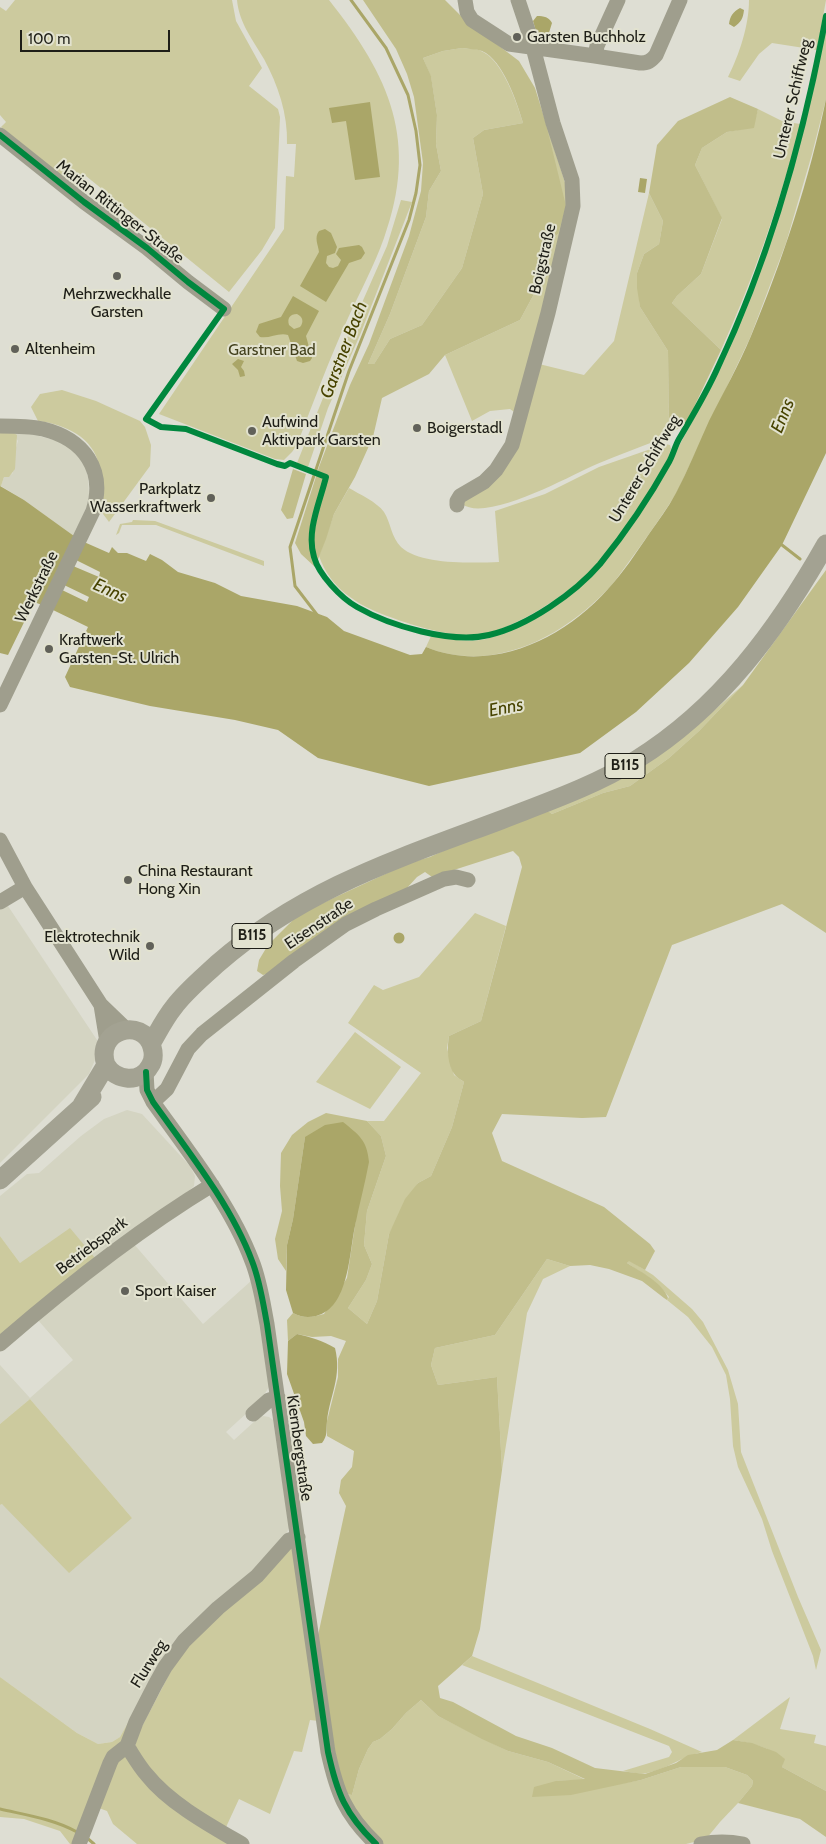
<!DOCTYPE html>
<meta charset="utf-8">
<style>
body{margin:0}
#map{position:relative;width:826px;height:1844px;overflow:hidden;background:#deded3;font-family:Cabin,sans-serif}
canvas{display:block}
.scale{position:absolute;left:20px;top:30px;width:150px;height:22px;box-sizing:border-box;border:2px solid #1e1e17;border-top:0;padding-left:6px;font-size:15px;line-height:18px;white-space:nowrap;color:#1e1e17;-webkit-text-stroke:4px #e2e2cf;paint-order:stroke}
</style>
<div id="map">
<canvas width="826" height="1844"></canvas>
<div class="scale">100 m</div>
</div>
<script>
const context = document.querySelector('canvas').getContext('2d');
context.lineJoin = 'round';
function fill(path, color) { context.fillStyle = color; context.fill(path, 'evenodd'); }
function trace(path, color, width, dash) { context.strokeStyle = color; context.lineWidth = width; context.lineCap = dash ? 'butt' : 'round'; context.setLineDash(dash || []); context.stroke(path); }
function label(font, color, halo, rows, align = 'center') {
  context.font = font + ' Cabin,sans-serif'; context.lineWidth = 4; context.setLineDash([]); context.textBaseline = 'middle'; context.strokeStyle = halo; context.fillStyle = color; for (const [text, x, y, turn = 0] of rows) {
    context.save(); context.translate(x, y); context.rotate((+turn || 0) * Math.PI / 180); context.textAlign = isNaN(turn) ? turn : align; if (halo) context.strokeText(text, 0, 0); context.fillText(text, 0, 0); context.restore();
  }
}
fill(new Path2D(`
 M12 432 27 433 66 443 84 462 88 477 89 495 87 506 74 536 24 500 1 486 4 477 9 476 13 473 15 450 18 441Z
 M6 903 101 1046 89 1074 0 1163V907Z
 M127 1110 142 1114 190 1166 195 1176 194 1186 189 1191 95 1258 20 1263 0 1236V1196L27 1174 39 1173 81 1136 104 1119Z
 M133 1243 203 1324 251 1281 255 1294 269 1387 260 1401 226 1432 234 1440 256 1420 263 1416 269 1417 273 1420 289 1527 285 1538 144 1694 120 1737 112 1742 98 1744 77 1733 0 1677V1505L2 1504 132 1518 30 1399 0 1424V1365L30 1398 73 1360 37 1319Z`), '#d4d4c2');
fill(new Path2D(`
 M15 0H232L236 21 262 68 249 86 278 109 280 117 275 228 262 250 229 292 86 176 76 187 1 127 6 122 0 115V7L6 11Z
 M237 0H329C390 77 419 141 384 238 374 266 360 292 348 318 329 360 313 403 297 445L292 452 284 460 275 459 159 414 284 229 286 176 294 177 296 144H287C288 114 278 85 264 59 253 40 239 23 237 0Z
 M749 0H826L817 50 772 43 759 54 740 81 728 77C739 55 749 26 749 0Z
 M826 29V99L812 154 786 243 750 338 676 494C661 517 645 540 628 563 621 572 615 582 607 590 561 638 492 674 426 647L431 636C449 639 469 643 486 639 501 635 515 627 529 620 553 607 580 590 598 569 630 533 655 491 678 448 696 415 714 382 729 347 774 245 804 138 826 29Z
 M462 48C468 49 476 48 481 51 502 59 517 103 523 123L484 130 473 138 483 194 462 268 422 325 390 339 374 364H368L390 314 426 217 429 191 441 171 436 144 437 115 431 77 423 58 443 51Z
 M758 109 782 121 800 124 799 130C779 205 753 279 721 350L672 303 677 296 701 274 722 219 695 165 702 148 727 132 753 127Z
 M545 120 569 195 517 414 510 409 490 411 472 421 445 355 520 320 534 294 542 247 558 234Z
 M649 193 663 221 659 244 644 254 637 273 640 307 668 351 669 434 661 439C640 447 618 455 597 464 571 475 487 523 462 504L495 474 539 364 584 375 614 341Z
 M401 200 412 202 360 335 328 408 308 467 297 463 353 323 387 246Z
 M62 390 96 401 140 421 145 427 151 445 150 466 109 522C106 518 102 513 100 509 96 496 102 479 99 466 94 437 64 424 38 421L31 407 40 394Z
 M0 431 12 432 17 435 15 469 9 477H4L1 486H0Z
 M665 444 670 445 671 449C666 468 652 486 642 502 626 526 610 552 590 572 566 595 516 628 483 634 454 639 415 626 387 616 357 605 330 588 319 556L334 514 349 488C359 494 377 502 384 512 391 523 391 537 401 547 420 565 473 563 499 562L495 511 545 494 599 467Z
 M133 520 155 521 264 561V566L156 525H122L119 533 116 535 120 524 132 522Z
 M743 685 699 731 669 758 630 786 603 793 552 814 548 811 694 728Z
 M475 913 506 926 481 1021 449 1036 447 1048 454 1075 464 1082 452 1127 431 1176 418 1183 389 1234 377 1301 367 1324 348 1308 366 1280 372 1264 364 1245 367 1211 386 1156 381 1136 367 1121H384L421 1073 348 1023 374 985 383 990 419 977Z
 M355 1032 401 1067 370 1109 316 1082Z
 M70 1228 95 1258 0 1338V1236L20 1263Z
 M547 1259 570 1266 543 1279 527 1313 502 1470 497 1377 438 1385 431 1365 435 1348 495 1335Z
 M629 1260 653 1275 692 1309 703 1322 728 1370 738 1404 741 1452 798 1597 821 1650 816 1670 813 1656 772 1551 762 1519 738 1467 733 1446 730 1399 726 1375 712 1347 688 1317 667 1300 669 1297C658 1282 642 1273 627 1263Z
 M30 1399 132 1518 69 1573 2 1504 0 1505V1424Z
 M287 1548H295L319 1721 310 1720 302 1752 294 1751 270 1814 239 1799 221 1838 233 1844H137L113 1824 107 1811 96 1807 113 1764 135 1746 138 1734 183 1648Z
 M472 1656 650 1729 702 1752C683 1756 667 1769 647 1773 640 1775 630 1772 623 1771L669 1757 672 1752 669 1746 462 1665Z
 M0 1677 77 1733 98 1744 112 1742 120 1737 144 1694C137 1712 127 1747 107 1753L77 1844H70L60 1831 24 1819 0 1817Z
 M790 1697 780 1729 816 1735 814 1743 826 1746V1791L782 1767 784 1759C769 1747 752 1743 733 1740Z
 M421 1700 438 1716 508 1751 548 1762 586 1780 556 1781 608 1786 641 1780 681 1767H725L747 1775 753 1781 752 1786 738 1803 720 1822 706 1839 686 1844H382L364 1824 346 1794 352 1795 359 1769 368 1749 373 1742 380 1739 392 1729 406 1713Z`), '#ccca9e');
fill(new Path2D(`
 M363 0H445L466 21 519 61 535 88 545 120 566 206 558 234 542 247 534 294 520 320 445 355 429 374 382 398 373 437 355 477 334 514 326 539 315 567 301 554 295 543 319 467 350 385 369 344 409 236 421 191 423 163 414 97 407 74 396 49ZM462 48C468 49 476 49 482 51 503 60 517 102 523 123L484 130 473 138 483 194 462 268 422 325 390 339 374 364H368L390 314 426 217 429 191 441 171 436 144 437 115 431 76 423 58 443 51Z
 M730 97 758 109 754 128 727 132 702 148 695 165 722 218 701 274 677 296 672 303 721 350 686 424 669 434 668 351 640 307 637 288V273L644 254 659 244 663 221 649 193 657 145 678 121Z
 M293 469 306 474 293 518 287 519 281 510Z
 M826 570V933L782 904 672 945 606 1117 582 1118 502 1114 492 1133 502 1161 604 1207 650 1244 655 1251 645 1270 629 1261 627 1263C641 1272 663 1283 668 1298L667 1300 664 1298 642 1281 609 1269 590 1265 570 1266 547 1259 495 1335 435 1348 431 1365 438 1385 497 1377 502 1470 480 1629 472 1656 438 1686 440 1698 453 1702 516 1736 552 1748 595 1768 645 1774 676 1763 688 1755 717 1750 733 1740 752 1743 776 1752 785 1759 782 1767 826 1791V1837L800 1819 738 1803 752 1786 753 1781 747 1775 725 1767H681L641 1780 571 1795 532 1797 534 1787 556 1781 585 1779 548 1762 508 1751 482 1739 438 1716 421 1700 406 1713 392 1729 380 1739 373 1742 368 1749 359 1769 352 1795 346 1794 337 1764 317 1640 346 1506 339 1493 341 1480 352 1467 354 1451 327 1436V1421L338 1377V1359L346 1341 331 1336 312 1337 297 1334 288 1341 287 1320 293 1313C304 1319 313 1317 324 1314L347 1278 356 1219 305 1137 293 1219 287 1245 286 1271 278 1259 275 1239 282 1211 280 1186 281 1153 292 1135 308 1122 326 1113 367 1121 381 1136 386 1156 367 1211 364 1245 372 1264 366 1280 348 1308 367 1324 377 1301 389 1234 405 1199 418 1183 431 1176 452 1127 464 1082C462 1080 457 1078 455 1075 447 1065 447 1047 449 1036L481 1021 522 867 519 857 513 851 432 877 425 872 417 877 407 888 274 972 263 975 257 971 259 960 268 945 299 914 409 863 430 857 460 843 548 811 552 814 603 793 630 786 669 758 699 731 743 685Z`), '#c1be8b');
fill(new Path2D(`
 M740 8 744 10C743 19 741 22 734 27L729 24C730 16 733 12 740 8Z
 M537 16C544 16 549 17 552 23L548 36H543L536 31 533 21Z
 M826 99V453L782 545 738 607 689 663 636 712 580 753 429 786 318 758 278 730 235 720 150 706 70 687 65 677 88 627 53 610 62 590 87 602 89 597 64 585 73 566 99 577 100 572 76 560 84 542 109 553 112 547 118 553H127L146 561 150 554 162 560 178 572 215 583 241 596 297 606 327 617 344 631 410 655 422 654 426 647C491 674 564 639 608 589 623 573 636 553 649 534 658 521 668 508 676 493 688 470 698 445 709 421 723 393 739 365 751 336 782 262 810 178 826 99Z
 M370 102 380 177 355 180 346 121 332 123 329 108Z
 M640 178 647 179 645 193 638 192Z
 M325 229 331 233 337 247 335 253 327 256 326 263 329 267 333 268 338 266 341 260 336 254 339 248 359 245 362 247 365 253 361 259 349 263 326 302 300 286 319 252C318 244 314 238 319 231Z
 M293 296 319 311 306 336 312 358 310 361 303 363 297 361 288 335C279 332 269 339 260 337L256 332 259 324 281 317ZM297 314C303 317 304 322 300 327L294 329 289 325C287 318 290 314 297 314Z
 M238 359 244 361 241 367 244 371 245 376 240 377 238 370 232 364Z
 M0 486 24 500 74 536 42 605 34 602 8 655 0 653Z
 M393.5 938a5.5 5.5 0 1 1 11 0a5.5 5.5 0 1 1-11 0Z
 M343 1122C359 1135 367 1140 369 1162 365 1184 359 1205 355 1226 349 1254 349 1308 316 1316 307 1318 301 1317 293 1313L286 1290 287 1245 293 1219 305 1137 325 1125Z
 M297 1334C311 1337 323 1341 335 1348 342 1377 330 1394 327 1421 326 1431 328 1435 322 1443L313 1444 306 1436 304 1422 287 1374 288 1341Z`), '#aaa668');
trace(new Path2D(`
 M782 545 800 559
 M318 616 295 586 290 547 349 371 409 220 416 193 420 165 416 131 408 95 386 48 351 0
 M0 1809C26 1815 54 1819 77 1832
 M87 1838 94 1844`), '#aaa668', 3);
trace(new Path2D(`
 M465 0 467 12 472 20 509 44 595 56 597 46 618 0
 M595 56 640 63C648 63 651 61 656 55L680 0
 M0 135 84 202 147 248 188 282 224 309
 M0 426C14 426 29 426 43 429 84 439 106 470 93 511L0 705
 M457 505V501L460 496 484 482 496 470 512 445 548 313 573 206 572 180 553 123 530 36 518 0
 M0 840 25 887 101 1005 127 1030
 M0 902 25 887
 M101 1005 107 1042
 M146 1072 147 1090 153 1102C188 1151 231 1205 252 1261 260 1281 263 1303 267 1324L328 1752C337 1793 345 1814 376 1844
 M153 1102 167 1089 188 1049 202 1034 294 961 346 924 376 909 444 879 456 877 468 880
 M0 1344C67 1286 136 1231 212 1185
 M253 1414 269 1400 278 1397
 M127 1746C133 1755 139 1766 147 1775 169 1803 211 1826 242 1844
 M79 1844 110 1763 113 1757 127 1746 136 1722 155 1685 165 1667 184 1641 218 1608 257 1576 289 1540 298 1537
 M701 1844C716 1841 728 1841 743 1844`), '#9f9e8d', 15);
trace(new Path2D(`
 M151 1044C158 1032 165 1018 174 1007 186 991 202 978 217 964 303 889 397 859 501 820 547 802 594 786 636 760 720 708 778 629 826 544
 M82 1105 106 1065C94 1030 143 1016 152 1047 154 1054 154 1060 150 1066 140 1084 116 1081 106 1065
 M0 1180 92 1097`), '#a3a292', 19);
trace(new Path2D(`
 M0 135 84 202 147 248 188 282 224 309 146 419 161 427 186 429 277 464 285 466 290 463 326 477C320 502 306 531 314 557 319 575 341 598 357 607 390 626 452 644 489 635 528 626 575 593 600 564 626 532 649 498 669 462 673 455 675 446 679 439 693 415 707 392 718 367 770 257 804 135 826 16
 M146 1072 147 1090 153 1102C188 1151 231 1205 252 1261 260 1281 263 1303 267 1324L328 1752C337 1793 345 1814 376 1844`), '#00873e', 6);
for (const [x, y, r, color] of [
 [517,37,5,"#616159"],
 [117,276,5,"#616159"],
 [15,349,5,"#616159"],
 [417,428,5,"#616159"],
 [252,431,5,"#616159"],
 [211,498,5,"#616159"],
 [49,649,5,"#616159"],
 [128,880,5,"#616159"],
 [150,946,5,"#616159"],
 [125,1291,5,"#616159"]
]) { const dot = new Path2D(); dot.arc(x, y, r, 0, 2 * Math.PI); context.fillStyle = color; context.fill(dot); trace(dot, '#e2e2cf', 2); }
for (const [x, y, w] of [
 [625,766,40],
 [252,936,40]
]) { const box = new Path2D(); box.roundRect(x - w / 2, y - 12.5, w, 25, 4); context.fillStyle = '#e2e2cf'; context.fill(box); trace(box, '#1e1e17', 1); }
label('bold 15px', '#1e1e17', null, [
 ["B115",625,766],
 ["B115",252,936]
]);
label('16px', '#1e1e17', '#e2e2cf', [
 ["Garsten Buchholz",527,37],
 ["Mehrzweckhalle",117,294,"center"],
 ["Garsten",117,312,"center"],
 ["Altenheim",25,349],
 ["Aufwind",262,422],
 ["Aktivpark Garsten",262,440],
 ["Boigerstadl",427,428],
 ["Parkplatz",201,489,"right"],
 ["Wasserkraftwerk",201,507,"right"],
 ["Kraftwerk",59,640],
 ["Garsten-St. Ulrich",59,658],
 ["China Restaurant",138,871],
 ["Hong Xin",138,889],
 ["Elektrotechnik",140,937,"right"],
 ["Wild",140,955,"right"],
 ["Sport Kaiser",135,1291]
], 'left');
label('16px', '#1e1e17', '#e2e2cf', [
 ["Unterer Schiffweg",793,99,-77],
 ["Marian Rittinger-Straße",120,212,38],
 ["Boigstraße",543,259,-77],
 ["Unterer Schiffweg",645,469,-59],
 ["Werkstraße",37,587,-64],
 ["Eisenstraße",319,924,-34],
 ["Betriebspark",92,1246,-37],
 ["Kiernbergstraße",299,1448,82],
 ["Flurweg",149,1664,-58]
]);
label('16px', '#42401c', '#e2e2cf', [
 ["Garstner Bad",272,350]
]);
label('italic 18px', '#474300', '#e2e2cf', [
 ["Garstner Bach",344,350,-69],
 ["Enns",783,416,-68],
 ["Enns",110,591,24],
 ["Enns",506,708,-11]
]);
</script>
